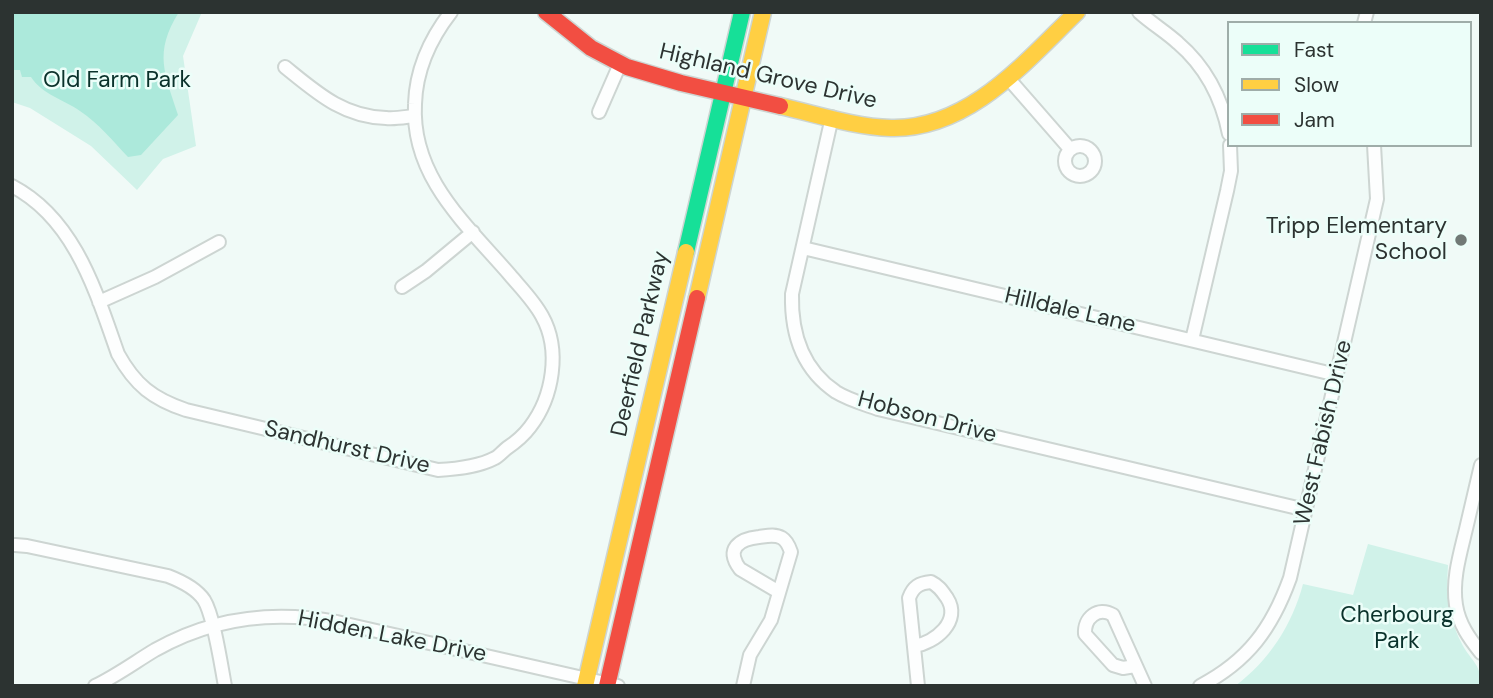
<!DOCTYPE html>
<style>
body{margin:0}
#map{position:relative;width:1493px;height:698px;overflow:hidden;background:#f0faf7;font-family:"DM Sans",sans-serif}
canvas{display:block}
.frame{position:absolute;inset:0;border:14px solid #2c3331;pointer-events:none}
.legend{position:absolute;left:1227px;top:21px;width:245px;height:126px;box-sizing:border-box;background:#ecfef9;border:2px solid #9fada9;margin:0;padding:9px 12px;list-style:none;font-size:21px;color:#2c3331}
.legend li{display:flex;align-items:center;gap:14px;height:35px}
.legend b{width:35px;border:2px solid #9fada9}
</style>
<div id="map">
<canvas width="1493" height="698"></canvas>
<div class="frame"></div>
<ul class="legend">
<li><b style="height:9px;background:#16e098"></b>Fast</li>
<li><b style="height:9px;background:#ffcf43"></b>Slow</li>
<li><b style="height:9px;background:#f24e42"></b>Jam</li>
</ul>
</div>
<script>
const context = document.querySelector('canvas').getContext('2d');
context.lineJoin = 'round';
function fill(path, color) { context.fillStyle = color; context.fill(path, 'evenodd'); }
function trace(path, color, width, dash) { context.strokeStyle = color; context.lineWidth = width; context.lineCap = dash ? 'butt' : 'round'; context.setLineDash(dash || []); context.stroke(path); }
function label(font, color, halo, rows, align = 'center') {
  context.font = font + ' "DM Sans",sans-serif'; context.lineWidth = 5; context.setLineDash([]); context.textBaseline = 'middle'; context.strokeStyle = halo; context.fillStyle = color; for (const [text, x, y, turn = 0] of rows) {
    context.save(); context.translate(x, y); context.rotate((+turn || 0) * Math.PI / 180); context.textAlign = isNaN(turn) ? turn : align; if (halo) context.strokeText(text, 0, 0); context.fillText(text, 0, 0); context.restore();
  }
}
fill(new Path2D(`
 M12 12H202L183 56 196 146 163 159 137 190 91 146 30 108 12 102Z
 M1368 544 1448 565C1446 593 1449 621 1463 646 1473 663 1481 664 1481 686H1235C1269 661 1292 625 1303 584L1353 595Z`), '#d0f2e9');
fill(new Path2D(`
 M12 12H179C153 53 165 74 178 115L141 155 128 157C113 141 98 123 80 111 63 99 43 95 31 77H22L20 70H12Z`), '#ace9db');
const street = new Path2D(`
 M1139 12C1151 23 1166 32 1178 43 1206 67 1222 99 1229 134
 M1364 23 1367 12
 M285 67C316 92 343 117 386 118 395 119 405 117 414 116
 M1008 78 1070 149
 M599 112 620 64
 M832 117 792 294C791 333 802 369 836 392 849 400 864 404 878 409L1306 510
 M1065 161a15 15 0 1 1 30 0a15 15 0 1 1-30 0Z
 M12 186C75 219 96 292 118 354 135 385 153 399 186 410L438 470C457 469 478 467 495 458 499 456 503 451 507 448 516 442 524 435 530 427 553 397 561 350 542 316 534 301 521 288 510 275 466 224 411 177 415 104 416 70 430 39 451 12
 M803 248 1337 375
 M402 287 426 271 473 232
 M99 302 155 277 219 242
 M1192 340 1227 191 1231 171 1230 145
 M1481 465C1476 486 1471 508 1466 529 1460 554 1452 580 1456 605 1459 624 1469 638 1481 653
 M15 545 27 546 168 576C181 581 196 588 204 600 214 616 221 665 225 686
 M914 646C935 643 962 621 947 598 942 591 939 586 931 582 919 583 913 587 909 598L918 686
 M1135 666 1123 668 1113 665 1085 634C1084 618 1098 606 1113 615L1145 686
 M95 686C116 676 135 662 155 650 213 617 273 610 337 622L618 686
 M743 686 750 655 771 620 791 552C789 546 787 541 782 538 775 534 767 536 759 537 739 539 725 549 740 569L779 592
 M1200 686C1248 661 1272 628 1290 578L1377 199 1374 145`);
const fast = new Path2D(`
 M686 252 742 12`);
const slow = new Path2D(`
 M780 106C816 114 854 127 891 128 969 130 1026 61 1077 12
 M697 298 763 12
 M585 686 686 252`);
const jam = new Path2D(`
 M546 12 591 48 627 67 681 83 780 106
 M607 686 697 298`);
trace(street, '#cdd5d2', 16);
trace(fast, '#cdd5d2', 19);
trace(slow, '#cdd5d2', 19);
trace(jam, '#cdd5d2', 19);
trace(street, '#fdfefe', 12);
trace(fast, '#16e098', 16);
trace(slow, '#ffcf43', 16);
trace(jam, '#f24e42', 16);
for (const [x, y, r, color] of [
 [1461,240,7,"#717976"]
]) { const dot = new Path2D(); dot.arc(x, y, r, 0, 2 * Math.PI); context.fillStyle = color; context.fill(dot); trace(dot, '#ecfef9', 2.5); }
label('23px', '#2c3331', '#ecfef9', [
 ["Highland Grove Drive",768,77,13],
 ["Hilldale Lane",1070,311,13],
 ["Deerfield Parkway",641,344,-77],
 ["Hobson Drive",927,418,15],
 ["West Fabish Drive",1324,433,-77],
 ["Sandhurst Drive",347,448,13],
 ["Hidden Lake Drive",392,637,11]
]);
label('23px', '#0a322b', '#ecfef9', [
 ["Old Farm Park",117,81],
 ["Cherbourg",1397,616],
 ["Park",1397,642]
]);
label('23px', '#2c3331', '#ecfef9', [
 ["Tripp Elementary",1447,227],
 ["School",1447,253]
], 'right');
</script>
